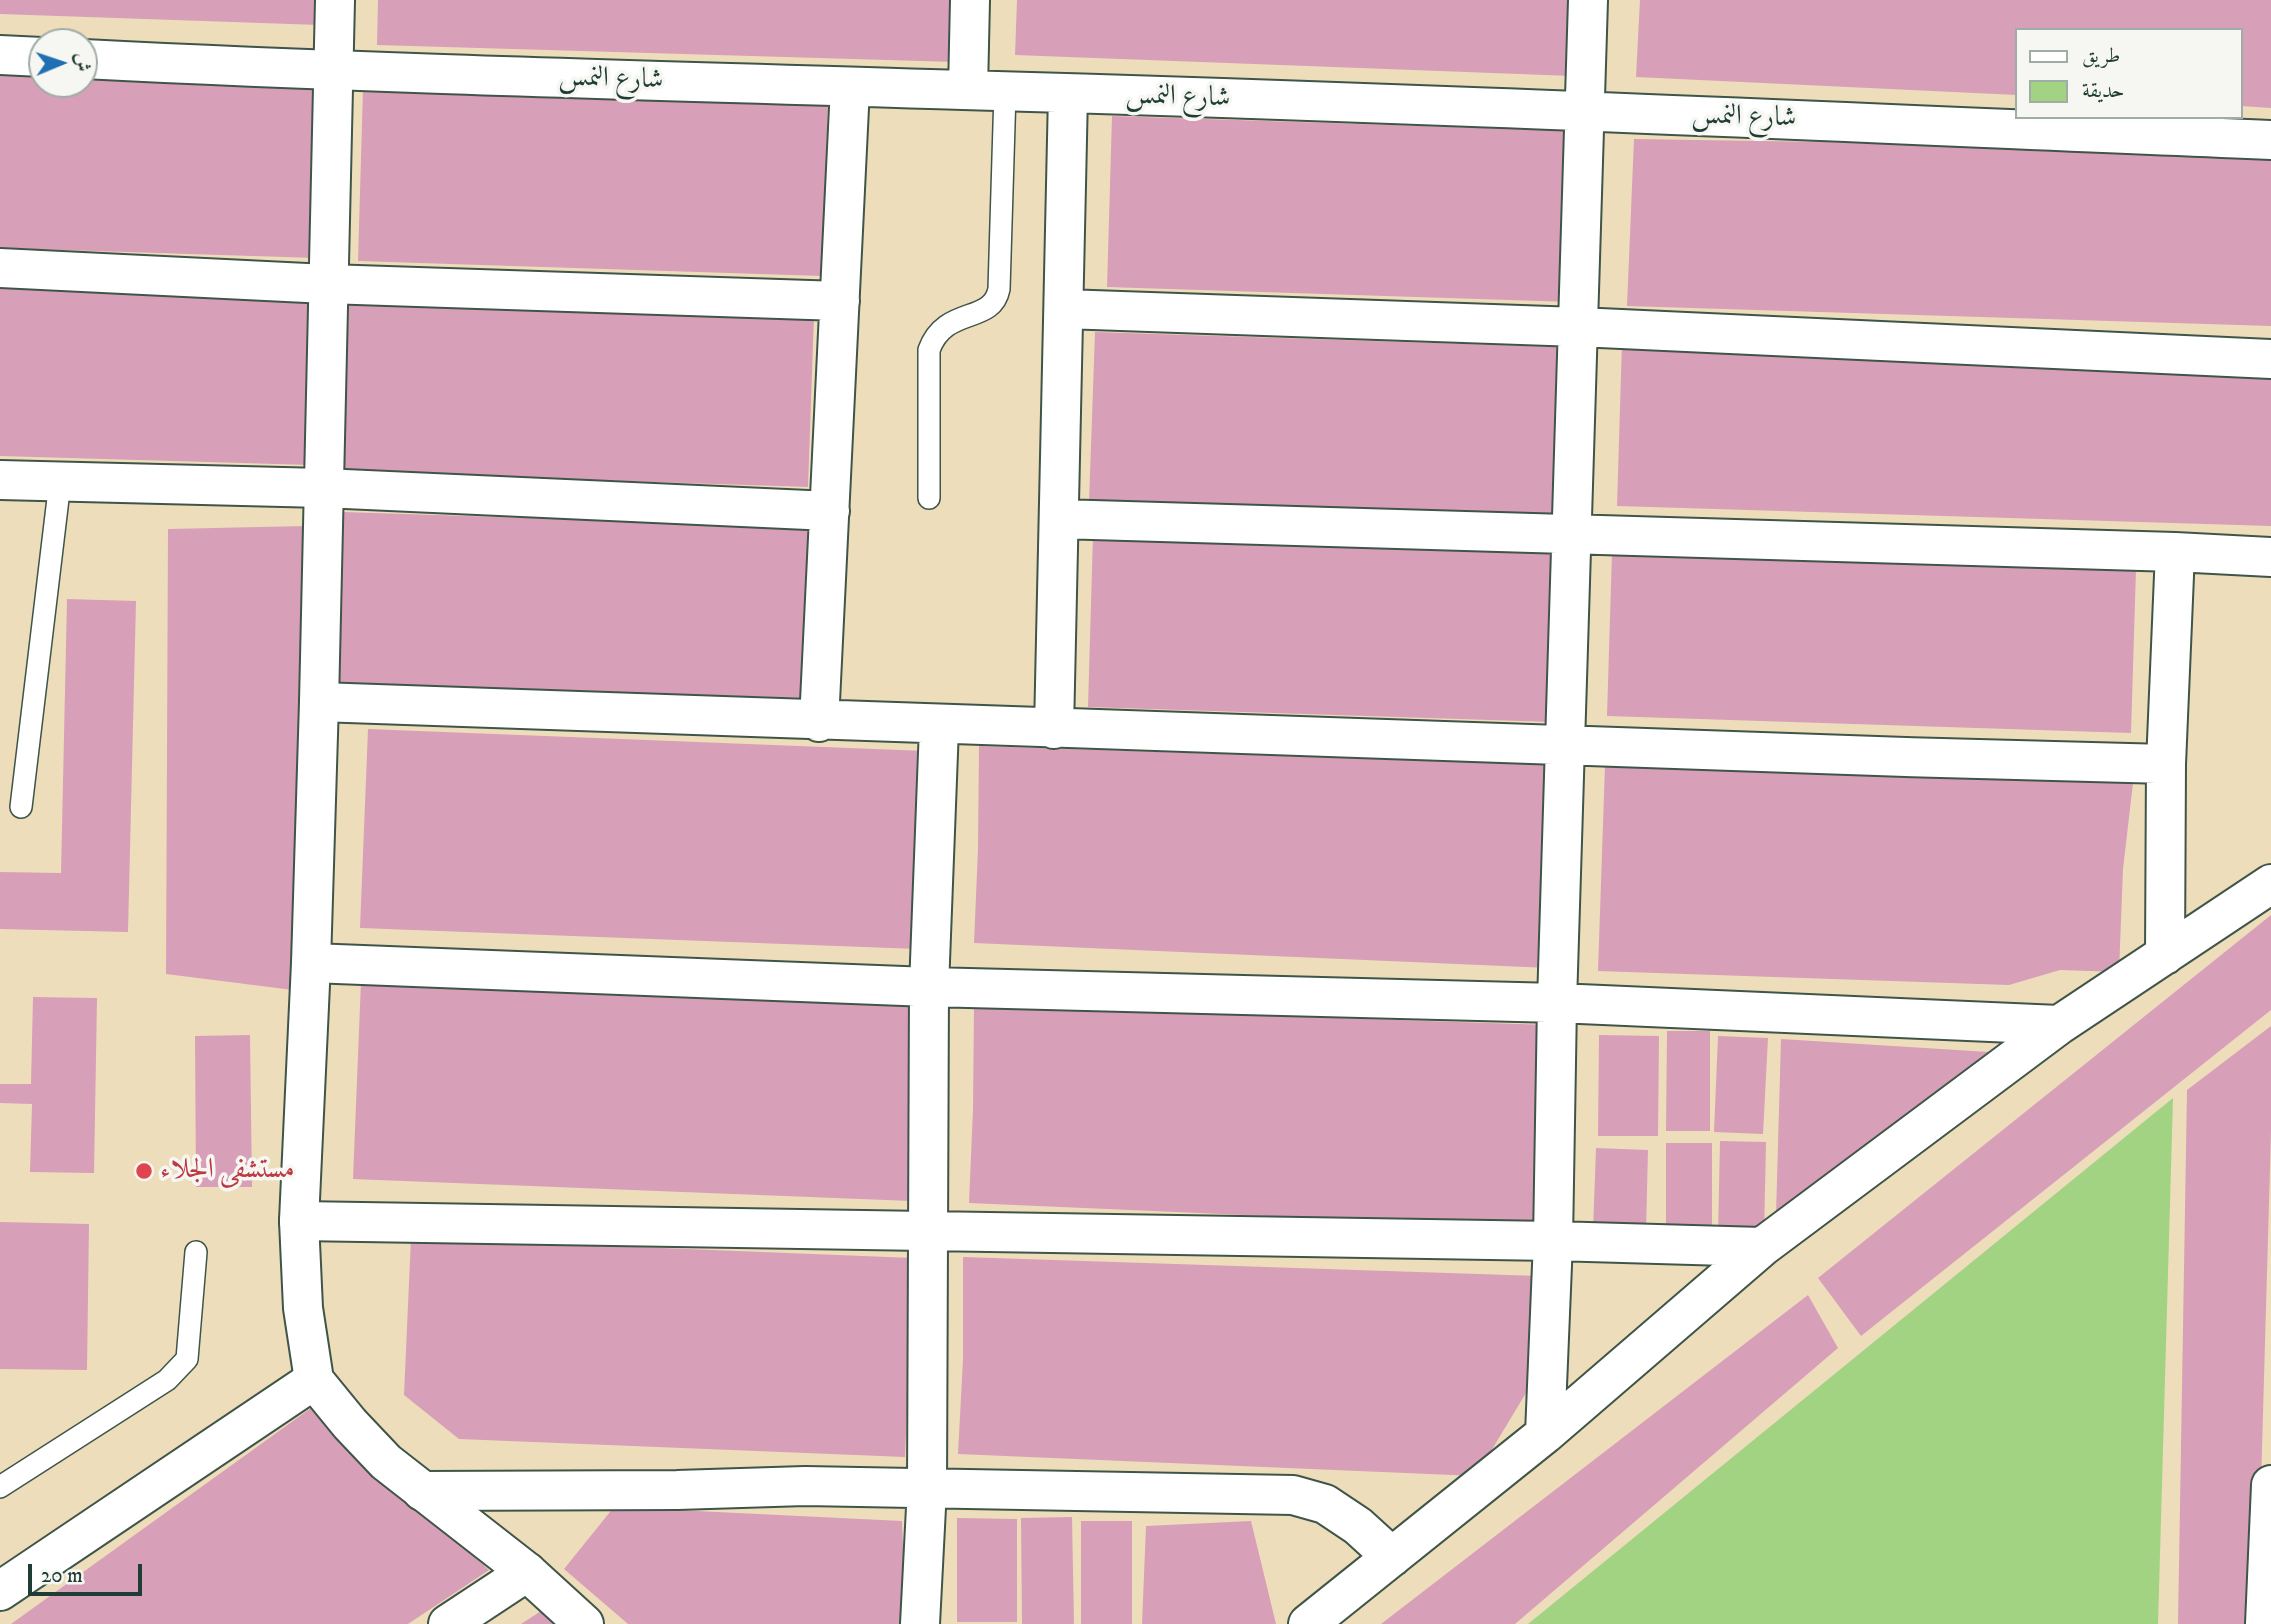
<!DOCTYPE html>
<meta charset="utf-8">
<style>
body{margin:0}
#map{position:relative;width:2271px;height:1624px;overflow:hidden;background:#edb;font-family:"IM FELL DW Pica",Amiri,serif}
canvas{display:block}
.legend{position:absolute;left:2015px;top:28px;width:228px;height:91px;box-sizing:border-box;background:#f6f6f2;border:2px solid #a0aca6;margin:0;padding:9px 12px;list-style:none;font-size:21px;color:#1f3d34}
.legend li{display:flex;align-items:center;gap:14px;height:35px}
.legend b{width:35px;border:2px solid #a0aca6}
.north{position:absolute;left:28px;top:28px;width:70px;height:70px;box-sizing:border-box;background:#f6f6f2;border:2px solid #a0aca6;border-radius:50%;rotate:88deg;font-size:19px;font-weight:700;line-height:28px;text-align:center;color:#1f3d34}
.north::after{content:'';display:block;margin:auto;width:24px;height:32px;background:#1f6fb2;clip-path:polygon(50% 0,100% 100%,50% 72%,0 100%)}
.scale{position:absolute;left:28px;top:1564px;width:114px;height:32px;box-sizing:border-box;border:4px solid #1f3d34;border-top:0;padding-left:9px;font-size:21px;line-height:24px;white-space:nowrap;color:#1f3d34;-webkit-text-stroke:5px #f6f6f2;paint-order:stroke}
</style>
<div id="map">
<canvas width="2271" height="1624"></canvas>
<ul class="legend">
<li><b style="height:9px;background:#fff"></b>طريق</li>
<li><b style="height:19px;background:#a1d383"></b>حديقة</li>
</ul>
<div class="north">ش</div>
<div class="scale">20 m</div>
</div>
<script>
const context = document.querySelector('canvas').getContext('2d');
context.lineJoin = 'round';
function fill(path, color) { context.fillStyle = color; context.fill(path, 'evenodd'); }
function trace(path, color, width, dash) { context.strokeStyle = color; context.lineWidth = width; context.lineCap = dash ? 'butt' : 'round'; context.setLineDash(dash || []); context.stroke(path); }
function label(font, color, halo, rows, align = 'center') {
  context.font = font + ' "IM FELL DW Pica",Amiri,serif'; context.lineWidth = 7; context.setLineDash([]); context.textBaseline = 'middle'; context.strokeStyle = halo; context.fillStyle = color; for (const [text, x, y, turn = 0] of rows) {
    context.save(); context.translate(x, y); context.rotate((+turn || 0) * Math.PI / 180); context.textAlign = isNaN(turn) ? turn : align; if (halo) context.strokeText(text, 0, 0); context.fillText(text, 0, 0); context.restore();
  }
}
fill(new Path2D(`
 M2173 1098 2158 1624H1528Z`), '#a1d383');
fill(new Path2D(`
 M0 0H320L319 25 0 14Z
 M378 0H953L955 62 377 45Z
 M1017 0H1575L1572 76 1015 55Z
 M1640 0H2271V108L2241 106V30H2017V95L1636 77Z
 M0 68 42 69V84H84V71L322 78 316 258 0 248Z
 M363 89 828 105 822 276 358 261Z
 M1112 116 1577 131 1571 302 1107 287Z
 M1634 139 2271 149V326L1627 306Z
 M0 280 316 289 311 465 0 456Z
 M349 301 814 316 808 487 343 472Z
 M1095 332 1559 347 1553 518 1089 503Z
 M1622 342 2271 368V526L1617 506Z
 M343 512 808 527 802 698 338 683Z
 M306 526 293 990 166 974 168 529Z
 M1093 535 1558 551 1552 722 1088 707Z
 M1612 552 2136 569 2131 733 1607 716Z
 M67 599 136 601 128 932 0 929V872L61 873Z
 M368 729 925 751 917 949 360 928Z
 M979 746 1554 765 1549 968 974 943 978 849Z
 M1605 765 2133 783 2123 869 2119 972 2060 970 2009 985 1598 971Z
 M2271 915V1010L1861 1336 1818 1278Z
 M361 981 919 1002 911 1201 353 1179Z
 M33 997 97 998 94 1173 30 1172 32 1104 0 1103V1084H31Z
 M974 1006 1550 1025 1544 1228 969 1203 973 1109Z
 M2271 1026V1132L2257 1624H2178L2187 1090Z
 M1667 1031H1710V1131H1666Z
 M250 1035 252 1187H196L195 1036Z
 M1599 1035 1659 1036 1658 1136H1598Z
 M1718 1036 1768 1038 1763 1134 1714 1132Z
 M1781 1039 1989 1052 1776 1215Z
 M1720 1141 1766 1142 1764 1237H1718Z
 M1666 1143H1712V1235H1666Z
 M1596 1148 1648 1150 1646 1231 1593 1230Z
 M0 1222 89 1224 87 1370 0 1369Z
 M411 1238 913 1258 905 1457 459 1439 404 1395Z
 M963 1257 1539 1276 1535 1378 1476 1476 958 1454 963 1359Z
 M1808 1295 1838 1348 1515 1624H1381Z
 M311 1408 489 1570 408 1624H11Z
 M614 1507 902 1521 906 1624H628L564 1569Z
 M1072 1517 1074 1624H1022L1021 1518Z
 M957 1518 1017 1519V1622H957Z
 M1081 1521H1132V1624H1081Z
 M1251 1521 1276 1624H1142L1146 1526Z
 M541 1611 555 1624H521Z`), '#d89fb9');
const service = new Path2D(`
 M929 498V350C945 305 992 325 999 289L1005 92
 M21 807 60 482
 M0 1487 167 1380 187 1359 196 1252`);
const minor = new Path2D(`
 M0 55 42 57
 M84 59C377 74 670 81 963 90 1399 102 1835 122 2271 140
 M968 90 970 0
 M0 268 327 284 840 301
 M1064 309 1578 327 2271 359
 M0 480 323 488 830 511
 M1059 519 2175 552 2271 557
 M319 702C934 727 1550 748 2166 764
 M819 722 850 87
 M1054 729 1068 94
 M2165 955 2166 764 2175 552
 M311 963 929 987 1557 1003 2059 1025
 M299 1221 1553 1241 1762 1247
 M1545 1434 1553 1241 1557 1003 1588 0
 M422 1491 677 1490 805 1486 1293 1495 1325 1504 1358 1526 1392 1557
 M0 1591 314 1380
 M448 1624 527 1572
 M920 1624 927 1488 929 987 939 727
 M1308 1624 1545 1434 1762 1247 2059 1025 2271 884`);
const tertiary = new Path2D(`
 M335 0 319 702 311 963 299 1221 303 1308 314 1380 350 1424 386 1462 527 1572 584 1624
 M2265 1624 2271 1485`);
trace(service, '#3e5548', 24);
trace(minor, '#3e5548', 42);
trace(tertiary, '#3e5548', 42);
trace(service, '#fff', 21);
trace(minor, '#fff', 38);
trace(tertiary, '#fff', 38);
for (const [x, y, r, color] of [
 [144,1171,9,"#e0444e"]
]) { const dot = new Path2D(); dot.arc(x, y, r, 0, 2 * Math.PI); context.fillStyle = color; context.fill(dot); trace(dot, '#f6f6f2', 2.5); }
label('28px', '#1f3d34', '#f6f6f2', [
 ["شارع النمس",611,80,2],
 ["شارع النمس",1178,98,2],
 ["شارع النمس",1744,118,2]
]);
label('28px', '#be3a42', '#f6f6f2', [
 ["مستشفى الجلاء",160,1171]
], 'left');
</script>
